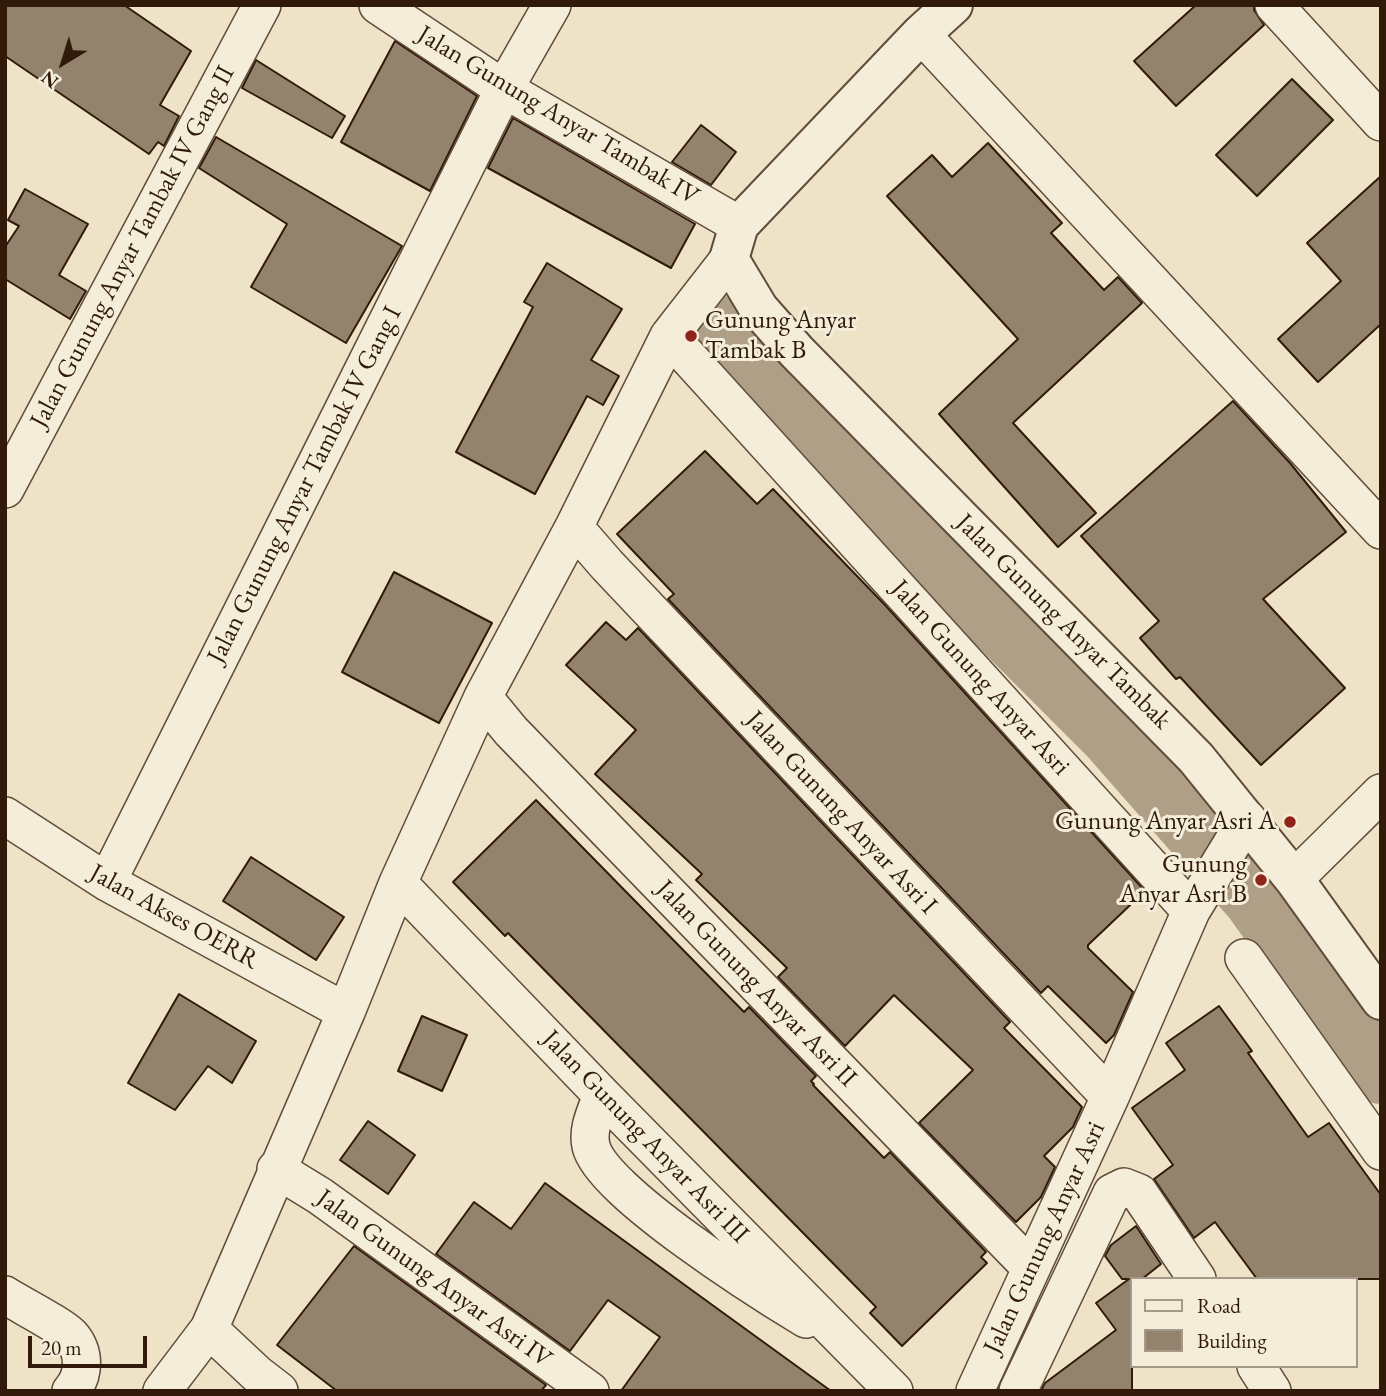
<!DOCTYPE html>
<style>
body{margin:0}
#map{position:relative;width:1386px;height:1396px;overflow:hidden;background:#eee3c6;font-family:"EB Garamond",serif}
canvas{display:block}
.frame{position:absolute;inset:0;border:7px solid #311a0a;pointer-events:none}
.legend{position:absolute;left:1130px;top:1277px;width:228px;height:91px;box-sizing:border-box;background:#f4edda;border:2px solid #a69987;margin:0;padding:9px 12px;list-style:none;font-size:21px;color:#311a0a}
.legend li{display:flex;align-items:center;gap:14px;height:35px}
.legend b{width:35px;border:2px solid #a69987}
.north{position:absolute;left:28px;top:28px;width:70px;height:70px;-webkit-text-stroke:5px #f4edda;paint-order:stroke;rotate:218deg;font-size:19px;font-weight:700;line-height:28px;text-align:center;color:#311a0a}
.north::after{content:'';display:block;margin:auto;width:24px;height:32px;background:#311a0a;clip-path:polygon(50% 0,100% 100%,50% 72%,0 100%)}
.scale{position:absolute;left:28px;top:1336px;width:119px;height:32px;box-sizing:border-box;border:4px solid #311a0a;border-top:0;padding-left:9px;font-size:21px;line-height:24px;white-space:nowrap;color:#311a0a;-webkit-text-stroke:5px #f4edda;paint-order:stroke}
</style>
<div id="map">
<canvas width="1386" height="1396"></canvas>
<div class="frame"></div>
<ul class="legend">
<li><b style="height:9px;background:#f4edda"></b>Road</li>
<li><b style="height:19px;background:#93836c"></b>Building</li>
</ul>
<div class="north">N</div>
<div class="scale">20 m</div>
</div>
<script>
const context = document.querySelector('canvas').getContext('2d');
context.lineJoin = 'round';
function trace(path, color, width, dash) { context.strokeStyle = color; context.lineWidth = width; context.lineCap = dash ? 'butt' : 'round'; context.setLineDash(dash || []); context.stroke(path); }
function fill(path, color) { context.fillStyle = color; context.fill(path, 'evenodd'); }
function label(font, color, halo, rows, align = 'center') {
  context.font = font + ' "EB Garamond",serif'; context.lineWidth = 6; context.setLineDash([]); context.textBaseline = 'middle'; context.strokeStyle = halo; context.fillStyle = color; for (const [text, x, y, turn = 0] of rows) {
    context.save(); context.translate(x, y); context.rotate((+turn || 0) * Math.PI / 180); context.textAlign = isNaN(turn) ? turn : align; if (halo) context.strokeText(text, 0, 0); context.fillText(text, 0, 0); context.restore();
  }
}
trace(new Path2D(`
 M702 323 872 490 1113 731 1258 896 1381 1068`), '#ae9f86', 72);
const building = new Path2D(`
 M5 5H124L191 51 160 105 179 116 164 146 158 142 149 154 5 56Z
 M1196 5H1254V10L1264 25 1176 106 1134 61Z
 M395 41 477 96 430 191 341 142Z
 M256 60 345 116 332 138 242 88Z
 M1292 79 1333 120 1257 196 1216 155Z
 M513 118 695 224 671 268 488 168Z
 M701 125 736 152 711 185 672 162Z
 M216 137 402 246 346 343 251 287 287 224 199 168Z
 M988 143 1062 223 1051 233 1104 290 1118 277 1142 303 1013 423 1096 513 1058 547 939 414 1018 339 887 196 932 155 952 177Z
 M1381 176V324L1318 382 1278 339 1341 281 1307 243Z
 M25 189 88 224 59 275 86 291 70 319 5 279V247L19 226 8 220Z
 M547 263 622 309 591 360 619 376 603 405 587 396 535 494 456 452 533 307 524 302Z
 M1233 401 1290 463 1346 532 1263 599 1345 688 1261 765 1180 677 1176 679 1140 638 1159 621 1081 536Z
 M705 451 757 504 773 489 885 605 1145 891 1088 945V948L1133 992 1114 1035 1106 1043 1048 986 1041 993 668 599 674 594 617 534Z
 M394 572 492 623 439 723 342 672Z
 M606 622 626 640 638 628 1010 1022 1004 1028 1082 1107 1073 1127 1044 1156 1055 1167 1041 1197 1016 1222 919 1123 973 1070 894 995 845 1046 778 977 787 968 696 880 702 874 595 774 636 730 566 665Z
 M536 800 744 1012 749 1007 816 1076 811 1081 814 1084 813 1085 884 1158 890 1152 986 1252 981 1257 987 1263 902 1346 870 1313 876 1307 508 933 505 936 453 882Z
 M251 857 344 917 316 960 223 901Z
 M179 994 256 1041 232 1083 208 1066 175 1110 128 1083Z
 M1219 1006 1252 1051 1248 1053 1308 1137 1329 1123 1381 1195V1279H1257L1215 1222 1194 1238 1154 1179 1173 1165 1132 1108 1185 1070 1166 1043Z
 M422 1016 467 1035 442 1091 398 1071Z
 M368 1121 415 1155 388 1194 340 1160Z
 M545 1183 693 1291 831 1391H621L660 1337 608 1300 570 1351 436 1254 474 1202 511 1229Z
 M1136 1226 1161 1264 1142 1279H1132V1391H1041L1045 1383 1116 1330 1096 1303 1129 1279H1122L1105 1256 1111 1245Z
 M354 1246 546 1385 541 1391H337L277 1345Z`);
fill(building, '#93836c');
trace(building, '#311a0a', 2);
const minor = new Path2D(`
 M378 5 504 89 739 225
 M1274 5 1381 122
 M921 34 1381 530
 M669 336 1191 911 1110 1097 975 1391
 M5 489 262 5
 M574 527 607 565 1110 1097
 M483 697 511 731 1031 1268
 M5 816 107 882 346 1012
 M1294 879 1381 793
 M107 882 504 89 552 5
 M398 883 602 1095 894 1391
 M1191 911 1247 819
 M1244 958 1381 1151
 M602 1095C596 1112 587 1129 591 1146 601 1191 763 1293 806 1319
 M276 1169 320 1196 590 1391
 M5 1295C19 1304 62 1326 71 1336 85 1352 85 1375 71 1391
 M209 1329 257 1374 279 1391
 M1256 1366 1272 1391
 M162 1391 209 1329 346 1012 398 883 483 697 574 527 669 336 729 259
 M1018 1391 1112 1193 1124 1187 1139 1193 1197 1279`);
const tertiary = new Path2D(`
 M953 5 921 34 739 225 729 259 759 309 797 352 1196 758 1294 879 1381 1000`);
trace(minor, '#604c39', 40);
trace(tertiary, '#604c39', 42);
trace(minor, '#f4edda', 37);
trace(tertiary, '#f4edda', 38);
for (const [x, y, r, color] of [
 [691,336,7,"#8f2418"],
 [1290,822,7,"#8f2418"],
 [1261,880,7,"#8f2418"]
]) { const dot = new Path2D(); dot.arc(x, y, r, 0, 2 * Math.PI); context.fillStyle = color; context.fill(dot); trace(dot, '#f4edda', 2.5); }
label('26px', '#311a0a', '#f4edda', [
 ["Jalan Gunung Anyar Tambak IV",558,116,31],
 ["Jalan Gunung Anyar Tambak IV Gang II",133,247,-62],
 ["Jalan Gunung Anyar Tambak IV Gang I",305,485,-63],
 ["Jalan Gunung Anyar Tambak",1063,622,45],
 ["Jalan Gunung Anyar Asri",980,678,48],
 ["Jalan Gunung Anyar Asri I",841,813,47],
 ["Jalan Akses OERR",174,917,29],
 ["Jalan Gunung Anyar Asri II",756,984,46],
 ["Jalan Gunung Anyar Asri III",645,1137,46],
 ["Jalan Gunung Anyar Asri",1045,1238,-65],
 ["Jalan Gunung Anyar Asri IV",434,1279,36]
]);
label('26px', '#311a0a', '#f4edda', [
 ["Gunung Anyar",705,321,"left"],
 ["Tambak B",705,351,"left"],
 ["Gunung Anyar Asri A",1276,822],
 ["Gunung",1247,865],
 ["Anyar Asri B",1247,895]
], 'right');
</script>
